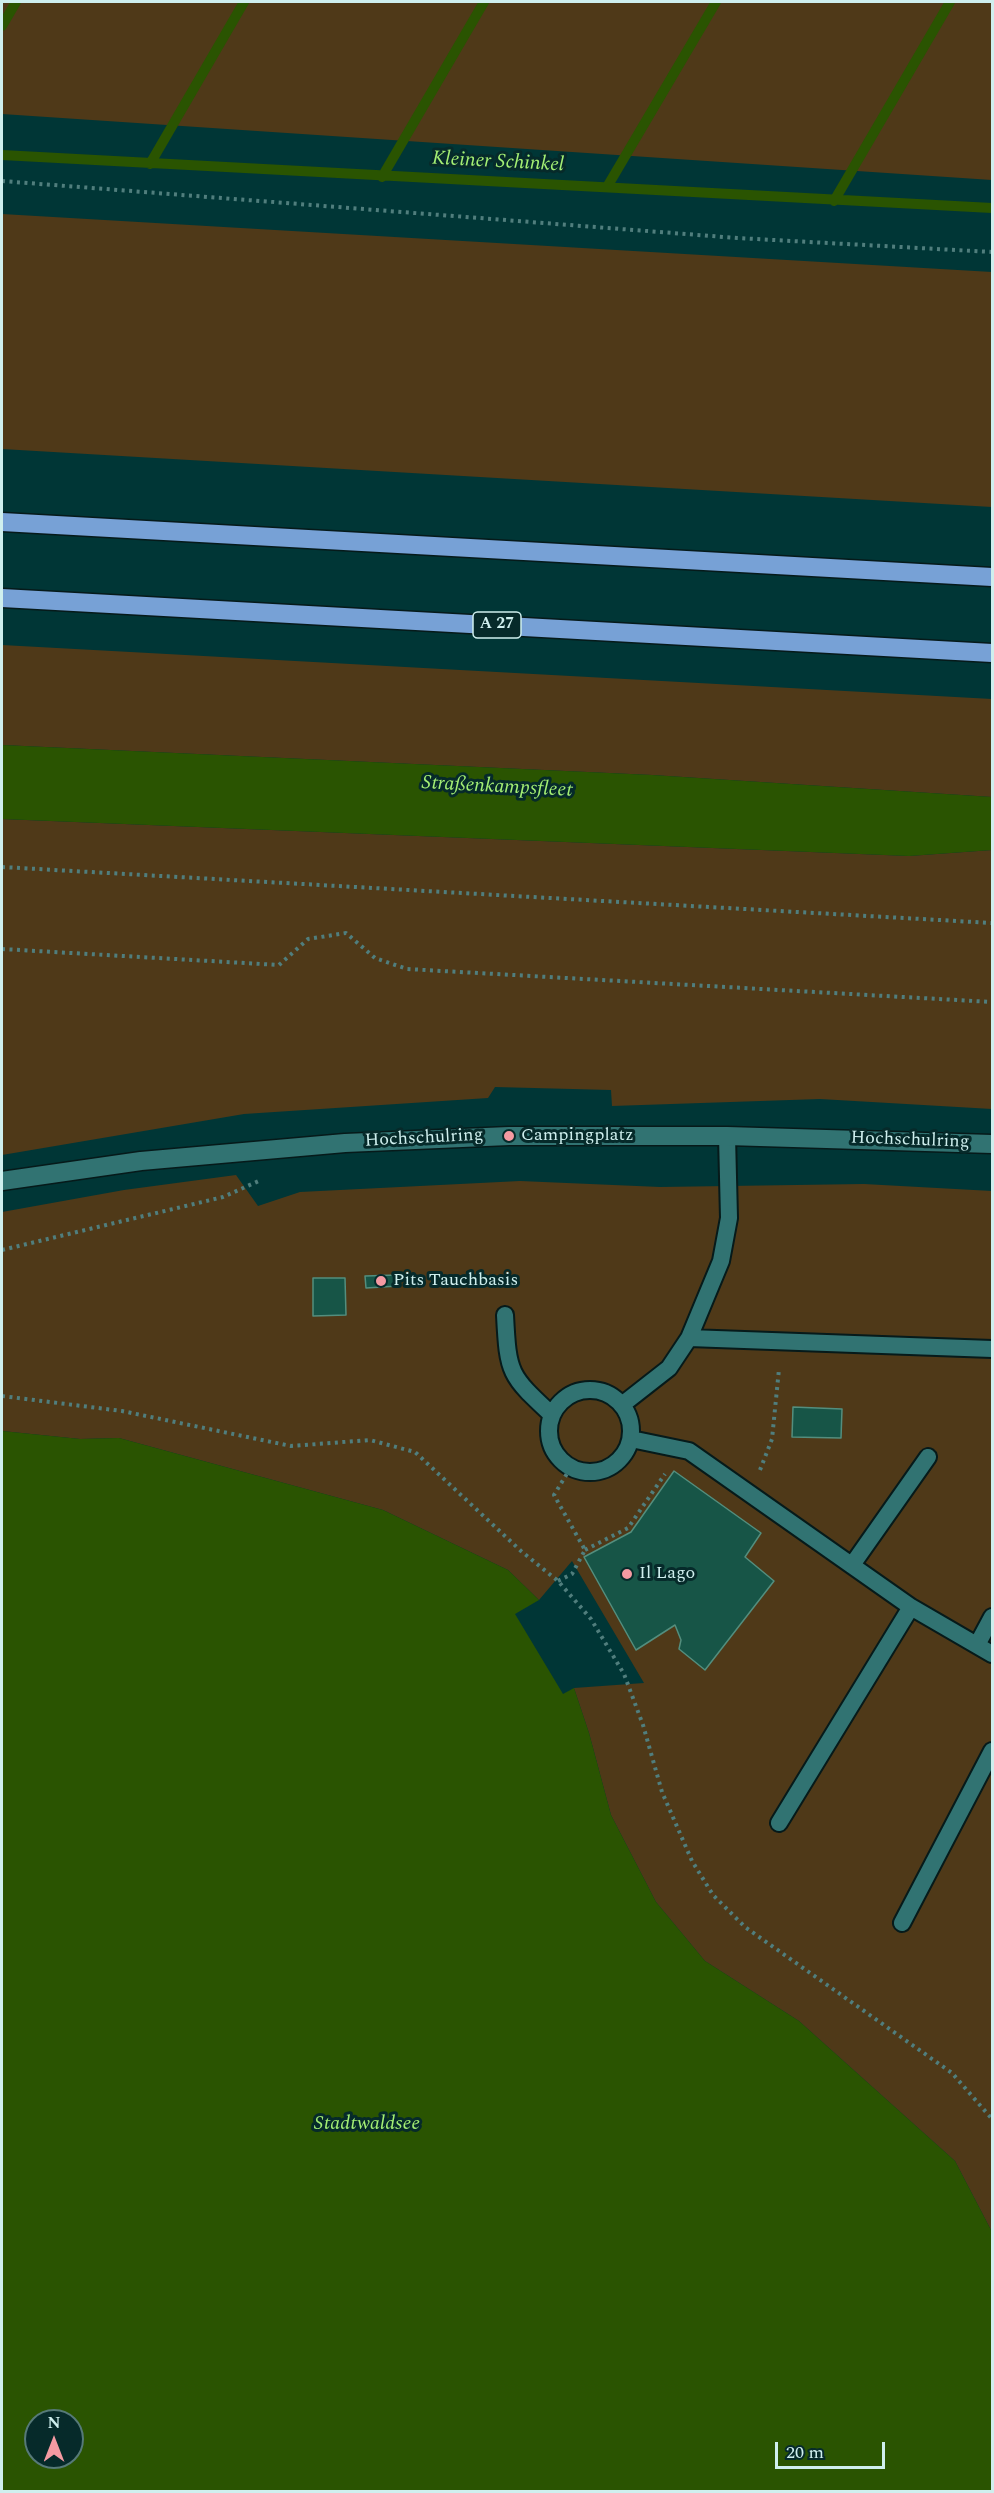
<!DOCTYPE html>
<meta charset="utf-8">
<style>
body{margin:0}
#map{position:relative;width:994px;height:2493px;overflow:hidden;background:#003636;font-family:Spectral,serif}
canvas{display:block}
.frame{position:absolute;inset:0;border:3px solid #cfefee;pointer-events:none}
.north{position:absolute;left:24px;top:2409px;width:60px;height:60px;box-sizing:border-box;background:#062a2a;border:2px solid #567978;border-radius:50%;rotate:0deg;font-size:16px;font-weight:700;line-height:24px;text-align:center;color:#cfefee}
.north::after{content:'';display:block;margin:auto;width:21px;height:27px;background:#f49aa2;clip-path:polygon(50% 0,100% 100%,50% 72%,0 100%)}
.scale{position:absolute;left:775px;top:2442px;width:110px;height:27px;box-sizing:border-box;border:3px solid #cfefee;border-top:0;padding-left:8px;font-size:18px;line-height:21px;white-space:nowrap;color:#cfefee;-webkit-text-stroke:4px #062a2a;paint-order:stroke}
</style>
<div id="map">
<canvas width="994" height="2493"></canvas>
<div class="frame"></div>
<div class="north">N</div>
<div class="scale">20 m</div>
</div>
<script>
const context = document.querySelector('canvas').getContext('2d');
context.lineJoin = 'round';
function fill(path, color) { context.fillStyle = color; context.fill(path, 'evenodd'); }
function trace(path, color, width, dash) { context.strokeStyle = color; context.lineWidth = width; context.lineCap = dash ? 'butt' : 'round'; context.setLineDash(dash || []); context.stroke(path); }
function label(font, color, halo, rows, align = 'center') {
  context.font = font + ' Spectral,serif'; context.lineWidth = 6; context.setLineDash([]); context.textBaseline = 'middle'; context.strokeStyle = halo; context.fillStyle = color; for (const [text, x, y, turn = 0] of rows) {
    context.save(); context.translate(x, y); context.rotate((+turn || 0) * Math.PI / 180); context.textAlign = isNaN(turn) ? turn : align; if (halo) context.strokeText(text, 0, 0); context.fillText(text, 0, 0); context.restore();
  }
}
fill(new Path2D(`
 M2 2H992V180L2 114Z
 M2 214 992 272V507L2 449Z
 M2 645 992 699V797L652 775 2 745Z
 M2 819 909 856 992 850V1109L820 1099 612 1106 611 1090 495 1087 488 1098 244 1114 2 1155Z
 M236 1175 258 1206 300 1192 520 1181 660 1187 864 1184 992 1191V2232L955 2161 799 2021 705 1961 656 1902 611 1815 589 1733 574 1688 644 1683 572 1561 539 1600 508 1570 383 1510 119 1438 80 1439 2 1431V1212L124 1190Z`), '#4f3918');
fill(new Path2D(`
 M2 745 652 775 992 797V850L909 856 2 819Z
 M2 1431 80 1439 119 1438 383 1510 508 1570 539 1600 515 1614 563 1694 574 1688 589 1733 611 1815 656 1902 705 1961 799 2021 955 2161 992 2232V2491H2ZM36 2421H72V2457H36Z`), '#2a5401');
trace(new Path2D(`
 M2 26 16 2
 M2 155 992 208
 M150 164 244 2
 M382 177 484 2
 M607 187 716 2
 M834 201 950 2`), '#2a5401', 10);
const building = new Path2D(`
 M397 1275 398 1286 366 1288 365 1276Z
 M313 1278H345L346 1315 313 1316Z
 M793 1407 842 1409 841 1438 792 1437Z
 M674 1471 761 1533 745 1557 774 1581 705 1670 679 1649 681 1640 675 1625 636 1650 584 1557 631 1532Z`);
fill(building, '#175547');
trace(building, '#538e7e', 1.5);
const lane = new Path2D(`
 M505 1315C508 1374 509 1375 552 1415
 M689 1338 992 1349
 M549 1431a41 41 0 1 1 82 0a41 41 0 1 1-82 0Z
 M623 1404 669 1368 689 1338 721 1261 729 1218 727 1136
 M631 1439 689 1451 911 1607 992 1654
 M852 1565 928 1457
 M977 1645 992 1617
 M779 1823 911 1607
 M902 1923 992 1751`);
const secondary = new Path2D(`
 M2 1181 141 1161 345 1143 509 1136H727L992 1144`);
const highway = new Path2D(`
 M2 522 992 577
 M2 598 992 653`);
trace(lane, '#061a1a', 20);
trace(secondary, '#061a1a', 21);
trace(highway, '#061a1a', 21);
trace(new Path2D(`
 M2 181 737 238 992 252
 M2 867 992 923
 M2 949 279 965 308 939 346 933 375 958 407 969 992 1002
 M2 1250 223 1197 261 1180
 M2 1396 122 1411 291 1446 370 1440 415 1452 521 1551 558 1581 591 1619 624 1674 643 1725 662 1792 692 1861 713 1895 745 1927 952 2073 992 2119
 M760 1470 772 1439 779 1369
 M585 1550 628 1528 665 1474
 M558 1581 572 1574 585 1550 554 1495 571 1467`), '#507e7d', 4, [3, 4.5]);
trace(lane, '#317372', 16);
trace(secondary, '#317372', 18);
trace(highway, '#77a1d6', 18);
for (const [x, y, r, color] of [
 [509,1136,6,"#f49aa2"],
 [381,1281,6,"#f49aa2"],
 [627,1574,6,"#f49aa2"]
]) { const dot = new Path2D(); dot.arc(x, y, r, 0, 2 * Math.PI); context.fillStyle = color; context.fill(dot); trace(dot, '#062a2a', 2); }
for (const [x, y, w] of [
 [497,625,48]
]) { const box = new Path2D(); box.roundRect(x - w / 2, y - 13, w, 26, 4.5); context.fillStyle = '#062a2a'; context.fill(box); trace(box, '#cfefee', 1.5); }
label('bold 16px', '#cfefee', null, [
 ["A 27",497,625]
]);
label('18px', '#cfefee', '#062a2a', [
 ["Campingplatz",521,1136],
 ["Pits Tauchbasis",393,1281],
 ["Il Lago",639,1574]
], 'left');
label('18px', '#cfefee', '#062a2a', [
 ["Hochschulring",424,1139,-3],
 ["Hochschulring",910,1141,2]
]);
label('italic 20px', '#a4ef74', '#062a2a', [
 ["Kleiner Schinkel",498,163,3],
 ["Straßenkampsfleet",497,788,3],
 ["Stadtwaldsee",367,2125]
]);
</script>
